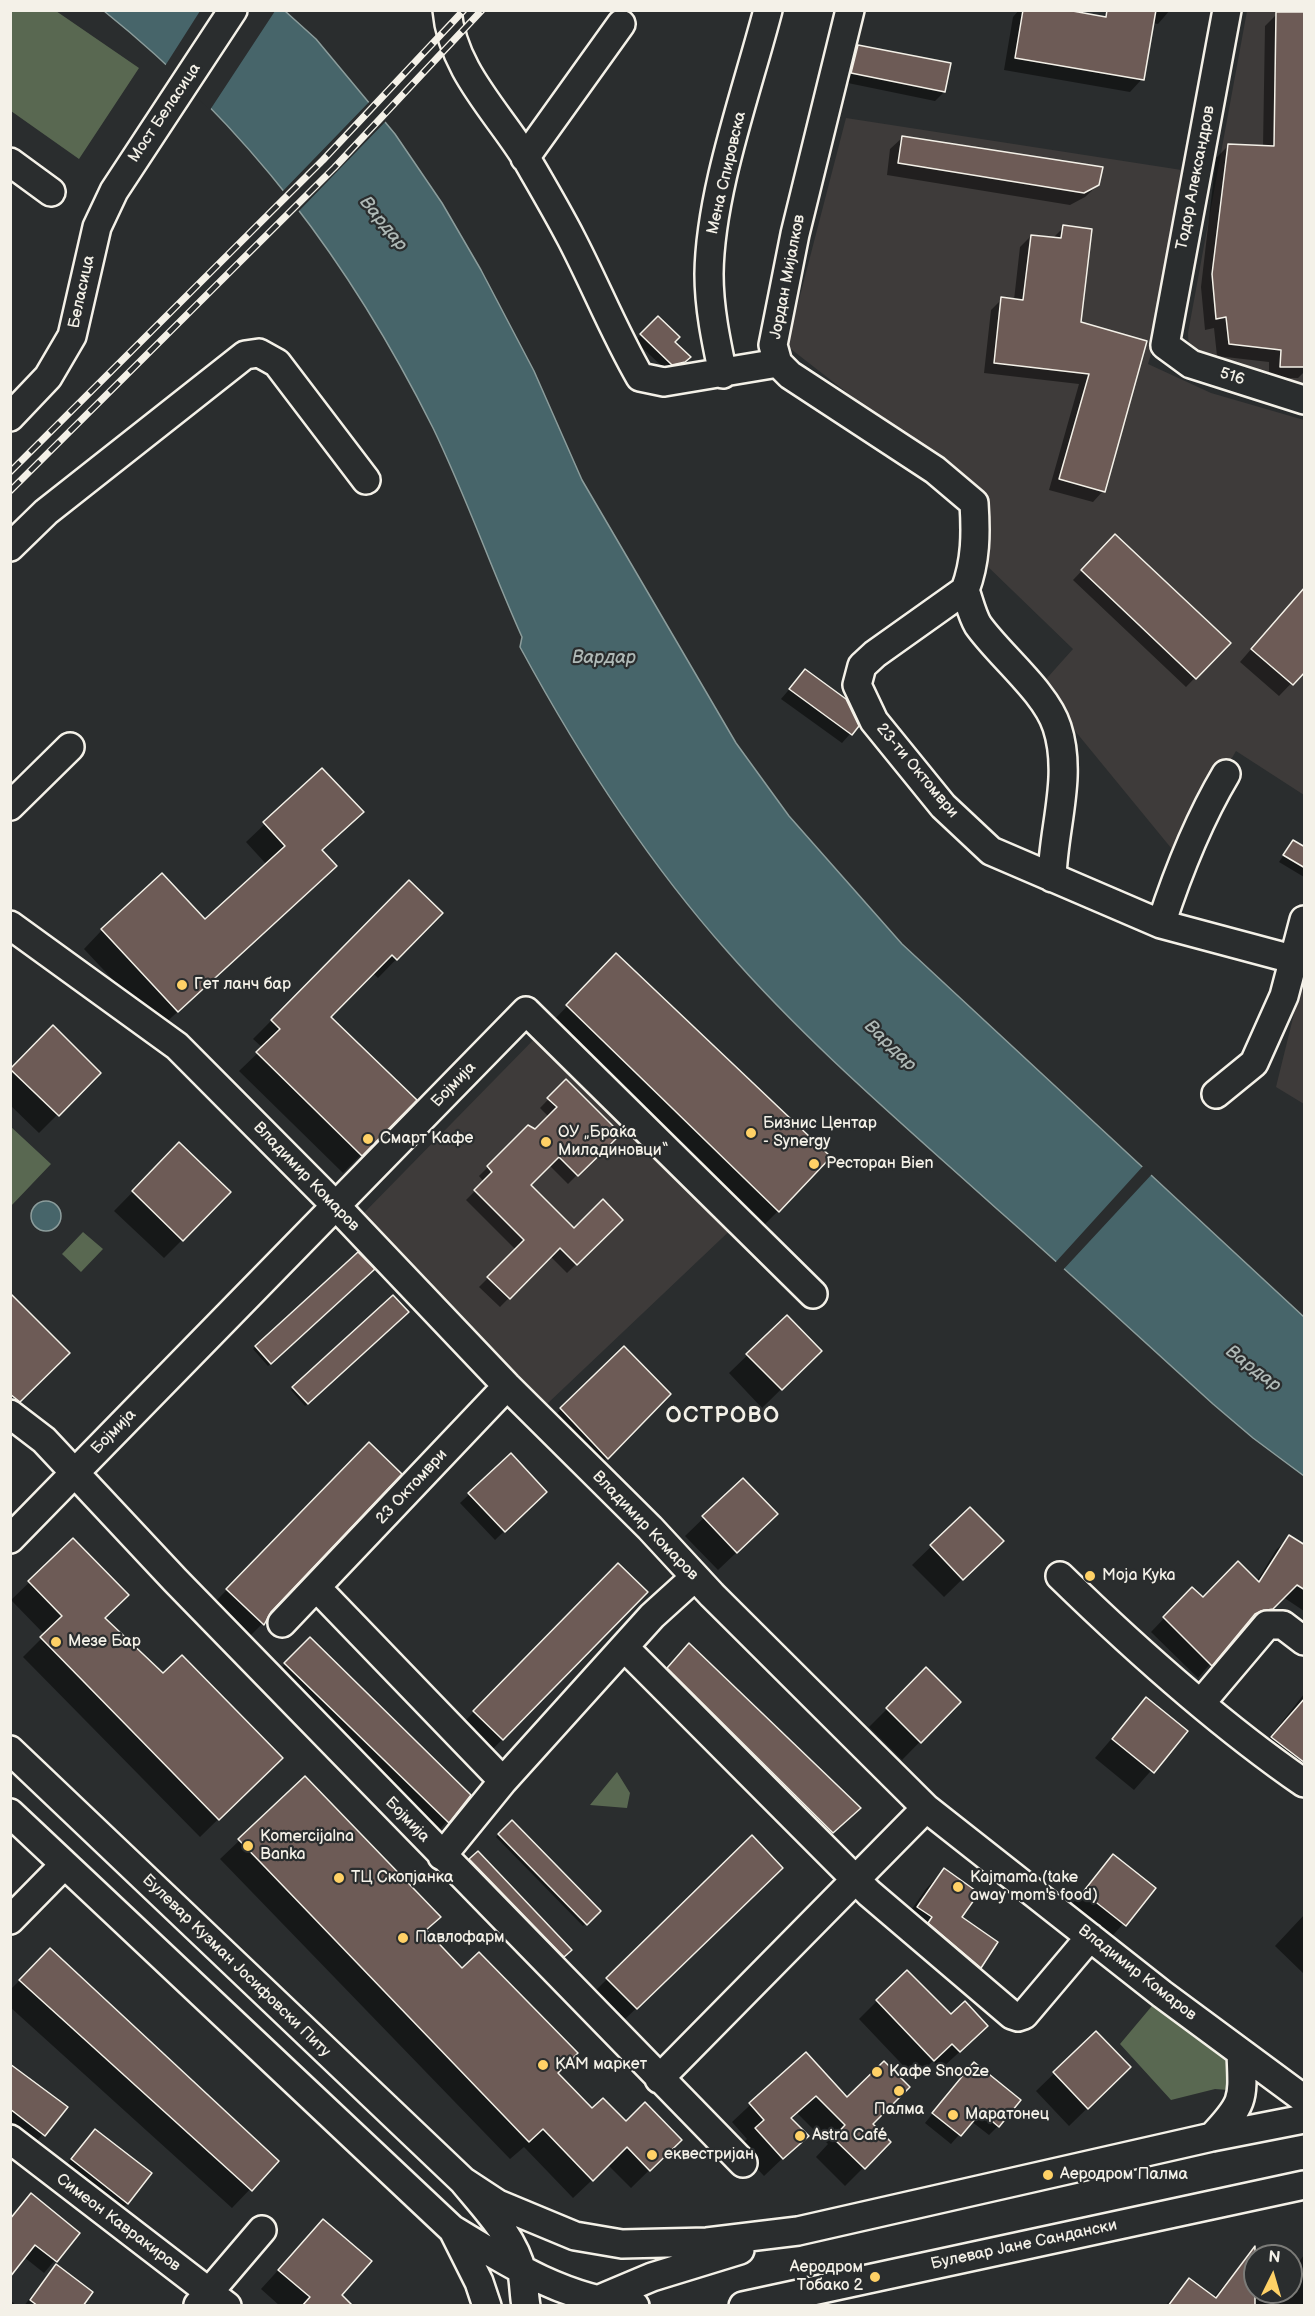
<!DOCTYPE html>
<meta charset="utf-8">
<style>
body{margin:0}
#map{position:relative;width:1315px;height:2316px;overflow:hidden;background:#2a2d2e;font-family:"Balsamiq Sans",sans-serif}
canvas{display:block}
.frame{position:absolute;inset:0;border:12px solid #f4f1e8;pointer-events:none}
.north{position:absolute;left:1243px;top:2244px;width:60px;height:60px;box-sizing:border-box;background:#2a2d2e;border:2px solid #7b7b78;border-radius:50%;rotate:5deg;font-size:16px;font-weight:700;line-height:24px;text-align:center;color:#f4f1e8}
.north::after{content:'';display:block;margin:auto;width:21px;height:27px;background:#ffd166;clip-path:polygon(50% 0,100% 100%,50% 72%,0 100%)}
</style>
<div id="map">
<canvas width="1315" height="2316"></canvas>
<div class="frame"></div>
<div class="north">N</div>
</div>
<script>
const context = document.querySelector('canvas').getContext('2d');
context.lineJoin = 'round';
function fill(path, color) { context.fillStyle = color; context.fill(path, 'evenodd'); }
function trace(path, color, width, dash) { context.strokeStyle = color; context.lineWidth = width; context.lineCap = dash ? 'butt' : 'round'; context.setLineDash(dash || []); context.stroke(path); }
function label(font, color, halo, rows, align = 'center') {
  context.font = font + ' "Balsamiq Sans",sans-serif'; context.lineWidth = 4.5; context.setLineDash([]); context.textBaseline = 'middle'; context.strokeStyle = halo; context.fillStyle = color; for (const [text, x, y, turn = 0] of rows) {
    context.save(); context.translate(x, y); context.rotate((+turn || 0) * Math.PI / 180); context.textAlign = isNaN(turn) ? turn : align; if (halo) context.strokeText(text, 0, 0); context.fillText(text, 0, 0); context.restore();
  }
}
fill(new Path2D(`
 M1247 11H1304V392L1189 355 1188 333Z
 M846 118 1188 171 1158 332 1148 364 1211 393 1304 420V795L1236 751 1176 854 1039 687 1073 649 982 561 986 501 787 346Z
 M1304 973V1104L1276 1087Z
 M544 1029 740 1221 547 1404 359 1218Z`), '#3e3b3a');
fill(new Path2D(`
 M11 10 56 11 139 68 79 159 11 111Z
 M10 1126 51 1164 11 1206H10Z
 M83 1232 103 1249 81 1272 62 1254Z
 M617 1772 630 1793 627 1808 590 1805Z
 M1162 1994 1241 2053 1228 2090 1215 2089 1171 2100 1120 2044Z`), '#596851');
const water = new Path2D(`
 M104 11H285L316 39 395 134 442 203 481 270 534 371 582 480 736 743 789 816 902 944 1304 1317V1476L1253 1438 1213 1404C1141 1339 1070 1273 997 1209 905 1126 809 1045 727 951 646 860 578 754 520 647L522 637C491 568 466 496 433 428 350 262 248 127 104 11Z
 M31 1216a15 15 0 1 1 30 0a15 15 0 1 1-30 0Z`);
fill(water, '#47656a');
trace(water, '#8c9d9c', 1.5);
fill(new Path2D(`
 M200 11H275L210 110 165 66Z
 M371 100 387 120 297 213 281 193Z
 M1144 1165 1153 1173 1062 1271 1054 1264Z`), '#2a2d2e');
fill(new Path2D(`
 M1019 10H1058L1111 19 1112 10H1170L1158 24 1152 23 1142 79 1130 92 1004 70 1013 17Z
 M1277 14H1304V372L1298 378H1269V362L1217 356 1214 328 1205 330 1201 287 1216 158 1228 146 1263 147 1265 26Z
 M858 46 944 92 935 101 843 82 849 55Z
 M903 137 1098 185 1085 197 1070 205 887 175 890 149Z
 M1064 227 1080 323 1145 342 1103 491 1093 502 1049 490 1079 384 984 373 991 310 1002 299 1014 300 1020 247 1031 236 1053 238Z
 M658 318 673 342 689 357 678 368 666 370 635 341Z
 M1115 536 1229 643 1186 687 1073 580Z
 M1304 588V670L1279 696 1240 662Z
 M805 671 857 726 842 743 781 699Z
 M322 770 321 851 335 866 159 1029 84 949 102 930 205 922 267 865 246 842Z
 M1293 842 1304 849V877L1279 862Z
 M409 882 441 913 378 978 372 972 329 1017 415 1100 343 1173 239 1071 263 1048 253 1039Z
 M601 971 778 1211 763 1226 552 1022Z
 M53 1027 99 1073 39 1133 10 1105V1070Z
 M566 1081 618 1134 568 1184 549 1165 529 1185 574 1230 621 1220 567 1273 550 1256 500 1307 479 1287 516 1250 466 1200 484 1182 479 1176 528 1127 535 1131 549 1117 540 1108Z
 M161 1163 182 1240 164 1258 114 1211Z
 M357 1254 372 1269 268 1366 253 1349Z
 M10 1295 68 1353 10 1410Z
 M393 1297 407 1312 305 1406 291 1390Z
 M787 1317 820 1351 762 1408 729 1373Z
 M624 1348 669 1394 589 1476 543 1427Z
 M369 1444 262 1624 250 1636 215 1602Z
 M511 1455 545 1492 495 1540 460 1503Z
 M743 1480 758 1532 718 1570 685 1536Z
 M970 1509 983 1559 944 1597 912 1565Z
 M1290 1537 1304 1547V1611L1283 1597 1258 1622 1245 1624 1198 1678 1151 1632 1192 1589 1202 1599 1257 1581 1276 1550Z
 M73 1540 104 1618 262 1776 200 1837 23 1657 45 1635 11 1600Z
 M618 1565 646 1592 490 1752 462 1724Z
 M310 1640 469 1796 436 1834 273 1676Z
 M677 1657 847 1820 820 1844 656 1681Z
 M926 1670 959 1702 902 1760 869 1727Z
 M1304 1694V1787L1259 1751Z
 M1146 1699 1186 1731 1134 1790 1095 1758Z
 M305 1778 425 1931 592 2111 680 2140 631 2188 608 2165 573 2198 524 2147 510 2159 220 1859Z
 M512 1822 599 1911 583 1926 496 1837Z
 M751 1837 769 1881 623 2021 595 1991Z
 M478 1853 569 1950 561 1958 468 1863Z
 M1113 1856 1154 1889 1106 1943 1066 1911Z
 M944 1870 979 1967 961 1985 900 1926 926 1889Z
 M1304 1915V1974L1275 1946Z
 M50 1950 277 2161 232 2208 10 2007V1990Z
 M877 2001 968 2044 941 2069 933 2061 915 2078 859 2019Z
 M1096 2033 1111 2085 1069 2126 1036 2091Z
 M805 2054 889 2142 845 2186 816 2157 828 2144 797 2113 790 2119 806 2136 764 2176 738 2148 747 2139 732 2122Z
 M10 2064 66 2107 36 2142 10 2121Z
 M965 2073 998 2126 989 2135 971 2121 951 2144 925 2123Z
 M95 2131 127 2203 118 2212 63 2169Z
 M31 2195 78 2233 44 2273 24 2257 10 2274V2218Z
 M323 2221 340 2296 351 2306H280L261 2289Z
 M1304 2255V2306H1165L1189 2280 1213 2298 1249 2257 1255 2262V2292H1291V2273Z
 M56 2266 81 2306H24L45 2278Z
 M10 2300 17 2306H10Z`), '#0007');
const building = new Path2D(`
 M1023 10H1067L1106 17 1107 10H1156L1144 80 1015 58Z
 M1276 12H1305V367H1280L1281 350 1229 344 1226 317 1216 319 1212 274 1228 144 1274 146Z
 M858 45 951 63 945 92 851 73Z
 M902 136 1103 167 1099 185 1084 193 898 163Z
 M1063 225 1092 229 1081 322 1147 341 1105 492 1059 479 1089 374 994 363 1001 297 1023 300 1031 235 1061 238Z
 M658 316 680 337 675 342 691 357 685 362 672 365 640 334Z
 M1115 534 1231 643 1196 679 1081 570Z
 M1305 587V672L1293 685 1251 649Z
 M805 669 846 699 859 726 852 735 789 689Z
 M322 768 364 812 322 850 337 866 178 1012 101 929 162 873 205 919 285 846 263 822Z
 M1293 840 1305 847V868L1283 855Z
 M409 880 443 913 397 960 392 955 331 1017 417 1100 362 1156 256 1052 280 1029 271 1020Z
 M616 953 831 1157 779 1212 566 1005Z
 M53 1025 101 1073 59 1116 10 1069Z
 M566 1079 621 1134 578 1176 559 1157 531 1185 574 1228 603 1199 623 1220 577 1265 560 1248 510 1299 487 1277 524 1240 474 1190 492 1172 487 1166 528 1125 535 1129 557 1107 547 1098Z
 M179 1142 231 1192 183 1241 132 1191Z
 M358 1252 375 1269 271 1364 255 1346Z
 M10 1293 70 1353 20 1402 10 1394Z
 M393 1295 409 1312 308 1404 292 1387Z
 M787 1315 822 1351 782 1390 746 1354Z
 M624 1346 671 1394 608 1459 560 1408Z
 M369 1442 402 1474 271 1612 264 1625 226 1589Z
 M511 1453 547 1492 505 1532 468 1493Z
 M743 1478 778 1514 737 1553 702 1516Z
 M970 1507 1004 1541 963 1580 930 1545Z
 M1289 1535 1305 1545V1590L1297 1585 1273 1609 1261 1611 1255 1614 1212 1666 1163 1617 1192 1587 1203 1597 1238 1561 1259 1582Z
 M73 1538 129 1595 105 1618 163 1673 182 1655 283 1758 219 1820 40 1637 62 1616 28 1581Z
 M618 1563 648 1592 503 1740 473 1711Z
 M310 1637 471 1795 449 1823 284 1663Z
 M689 1643 861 1808 833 1833 667 1668Z
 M926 1667 961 1702 921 1743 886 1708Z
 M1146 1697 1188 1731 1154 1773 1112 1739Z
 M1305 1698V1763L1271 1737Z
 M305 1776 441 1917 426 1930 462 1968 479 1952 578 2053 558 2073 592 2108 603 2098 626 2121 645 2102 682 2140 650 2171 627 2147 593 2181 543 2129 529 2142 238 1839Z
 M512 1820 601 1911 587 1925 498 1834Z
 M752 1835 783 1868 637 2009 606 1978Z
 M478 1851 572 1950 564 1957 469 1859Z
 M1113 1854 1156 1888 1126 1926 1083 1892Z
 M944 1868 979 1893 962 1917 998 1942 981 1968 928 1923 932 1917 917 1907Z
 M50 1948 279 2161 252 2191 19 1980Z
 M907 1970 951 2014 965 2001 988 2026 960 2052 952 2044 934 2061 876 2000Z
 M1096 2031 1131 2067 1088 2109 1053 2072Z
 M806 2052 847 2097 884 2061 910 2087 873 2124 891 2142 865 2169 833 2138 845 2125 816 2096 791 2118 809 2136 783 2159 755 2128 764 2120 749 2103Z
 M974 2062 1021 2100 999 2127 981 2112 961 2136 932 2113Z
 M10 2064 68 2107 45 2136 10 2109Z
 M95 2129 152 2173 128 2204 71 2159Z
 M31 2193 80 2233 57 2262 35 2245 10 2277V2219Z
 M323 2219 372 2261 342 2295 353 2306H302L310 2297 278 2270Z
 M1255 2246V2306H1168L1189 2278 1216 2298Z
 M56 2264 93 2292 83 2306H38L30 2300Z`);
fill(building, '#6d5b56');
trace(building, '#f4f1e8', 1.5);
const minor = new Path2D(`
 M447 10C452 69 496 110 526 158 541 184 557 211 571 238 595 284 614 332 640 377L664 382 778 363
 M850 10 795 234 773 345 778 363 790 375 935 470 974 503C976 533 976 561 965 590
 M1227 10 1165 345 1191 364 1304 400
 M525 158 621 24
 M10 162 51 192
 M723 374C716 341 709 308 709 274 710 192 747 91 768 10
 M10 417 48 377 72 336 97 227 114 191 233 10
 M10 547 46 512 245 355 259 353 277 363 366 480
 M965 590 875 654 862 666 857 685 874 721 943 806 991 851 1161 924 1292 959
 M965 590C969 601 972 615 978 625 999 655 1046 692 1057 727 1073 776 1053 828 1052 878
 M10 806 70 747
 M1161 924C1178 872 1198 821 1226 774
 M10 925 177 1046 337 1207 507 1386 650 1528 712 1595 926 1808 1162 1994 1304 2099
 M1216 1094 1254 1063 1284 996 1304 920
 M10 1414 44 1440 175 1580 743 2163
 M10 1539 526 1011 813 1294
 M1060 1576C1136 1650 1217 1723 1304 1783
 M317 1588 503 1781
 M282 1623 507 1386
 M625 1648 869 1893 1012 2015 1018 2017 1024 2015 1090 1937
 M1201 1703 1267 1625H1283L1304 1641
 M10 1750 463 2181C485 2208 514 2237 522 2272 524 2283 524 2295 526 2306
 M10 1813 452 2229C509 2264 566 2300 635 2306
 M442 1856 503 1781 652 1616 695 1577
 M10 1920 64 1865
 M659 2079 926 1808
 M1212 2137C1245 2102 1243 2100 1241 2053
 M10 2139 227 2306
 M463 2181 498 2204 575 2236 622 2244 707 2242 798 2231 1212 2137 1304 2119
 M453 2230 479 2282 487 2306
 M595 2301 652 2277 740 2250
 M198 2305 262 2230
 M743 2306 1304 2185`);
trace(minor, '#f4f1e8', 32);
trace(minor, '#2a2d2e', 27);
const rail = new Path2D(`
 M10 472 323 160 464 10
 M10 491 334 168 482 10`);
trace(rail, '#f4f1e8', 7);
trace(rail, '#2a2d2e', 4.5, [14]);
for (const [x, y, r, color] of [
 [182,985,6,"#ffd166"],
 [751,1133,6,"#ffd166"],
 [368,1139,6,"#ffd166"],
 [546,1142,6,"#ffd166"],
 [814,1164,6,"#ffd166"],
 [1090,1576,6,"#ffd166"],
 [56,1642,6,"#ffd166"],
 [248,1846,6,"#ffd166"],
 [339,1878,6,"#ffd166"],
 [958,1887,6,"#ffd166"],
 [403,1938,6,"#ffd166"],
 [543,2065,6,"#ffd166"],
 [877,2072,6,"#ffd166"],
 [899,2091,6,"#ffd166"],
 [953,2115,6,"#ffd166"],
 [800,2136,6,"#ffd166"],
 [652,2155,6,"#ffd166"],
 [1048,2175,6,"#ffd166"],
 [875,2277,6,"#ffd166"]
]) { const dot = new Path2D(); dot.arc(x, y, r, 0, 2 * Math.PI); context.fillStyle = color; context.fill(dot); trace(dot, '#2a2d2e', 2); }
label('16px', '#f4f1e8', '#2a2d2e', [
 ["Мост Беласица",165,113,-56],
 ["Мена Спировска",727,173,-77],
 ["Тодор Александров",1196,178,-79],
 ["Јордан Мијалков",788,277,-79],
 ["Беласица",82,292,-78],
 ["516",1232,377,18],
 ["23-ти Октомври",917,771,50],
 ["Бојмија",454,1085,-46],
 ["Владимир Комаров",306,1177,46],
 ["Бојмија",114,1432,-45],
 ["23 Октомври",412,1487,-47],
 ["Владимир Комаров",645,1526,46],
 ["Бојмија",407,1820,46],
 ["Булевар Кузман Јосифовски Питу",236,1966,44],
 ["Владимир Комаров",1137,1973,38],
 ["Симеон Кавракиров",118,2223,37],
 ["Булевар Јане Сандански",1024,2245,-12]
]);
label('16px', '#f4f1e8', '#2a2d2e', [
 ["Гет ланч бар",194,985],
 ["Бизнис Центар",763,1124],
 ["- Synergy",763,1142],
 ["ОУ „Браќа",558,1133],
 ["Миладиновци“",558,1151],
 ["Смарт Кафе",380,1139],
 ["Ресторан Bien",826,1164],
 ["Moja Kyka",1102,1576],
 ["Мезе Бар",68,1642],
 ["Komercijalna",260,1837],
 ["Banka",260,1855],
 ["ТЦ Скопјанка",351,1878],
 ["Kajmama (take",970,1878],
 ["away mom's food)",970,1896],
 ["Павлофарм",415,1938],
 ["KAM маркет",555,2065],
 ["Кафе Snooze",889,2072],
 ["Палма",899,2110,"center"],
 ["Маратонец",965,2115],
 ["Astra Café",812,2136],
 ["еквестријан",664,2155],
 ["Аеродром Палма",1060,2175],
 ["Аеродром",863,2268,"right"],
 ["Тобако 2",863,2286,"right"]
], 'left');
label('italic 18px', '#afb9b6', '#2a2d2e', [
 ["Вардар",383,224,51],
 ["Вардар",604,658],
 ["Вардар",890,1046,44],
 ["Вардар",1253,1369,37]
]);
context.letterSpacing = '1.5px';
label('bold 22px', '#f4f1e8', '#2a2d2e', [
 ["ОСТРОВО",723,1416]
]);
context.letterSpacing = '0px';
</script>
